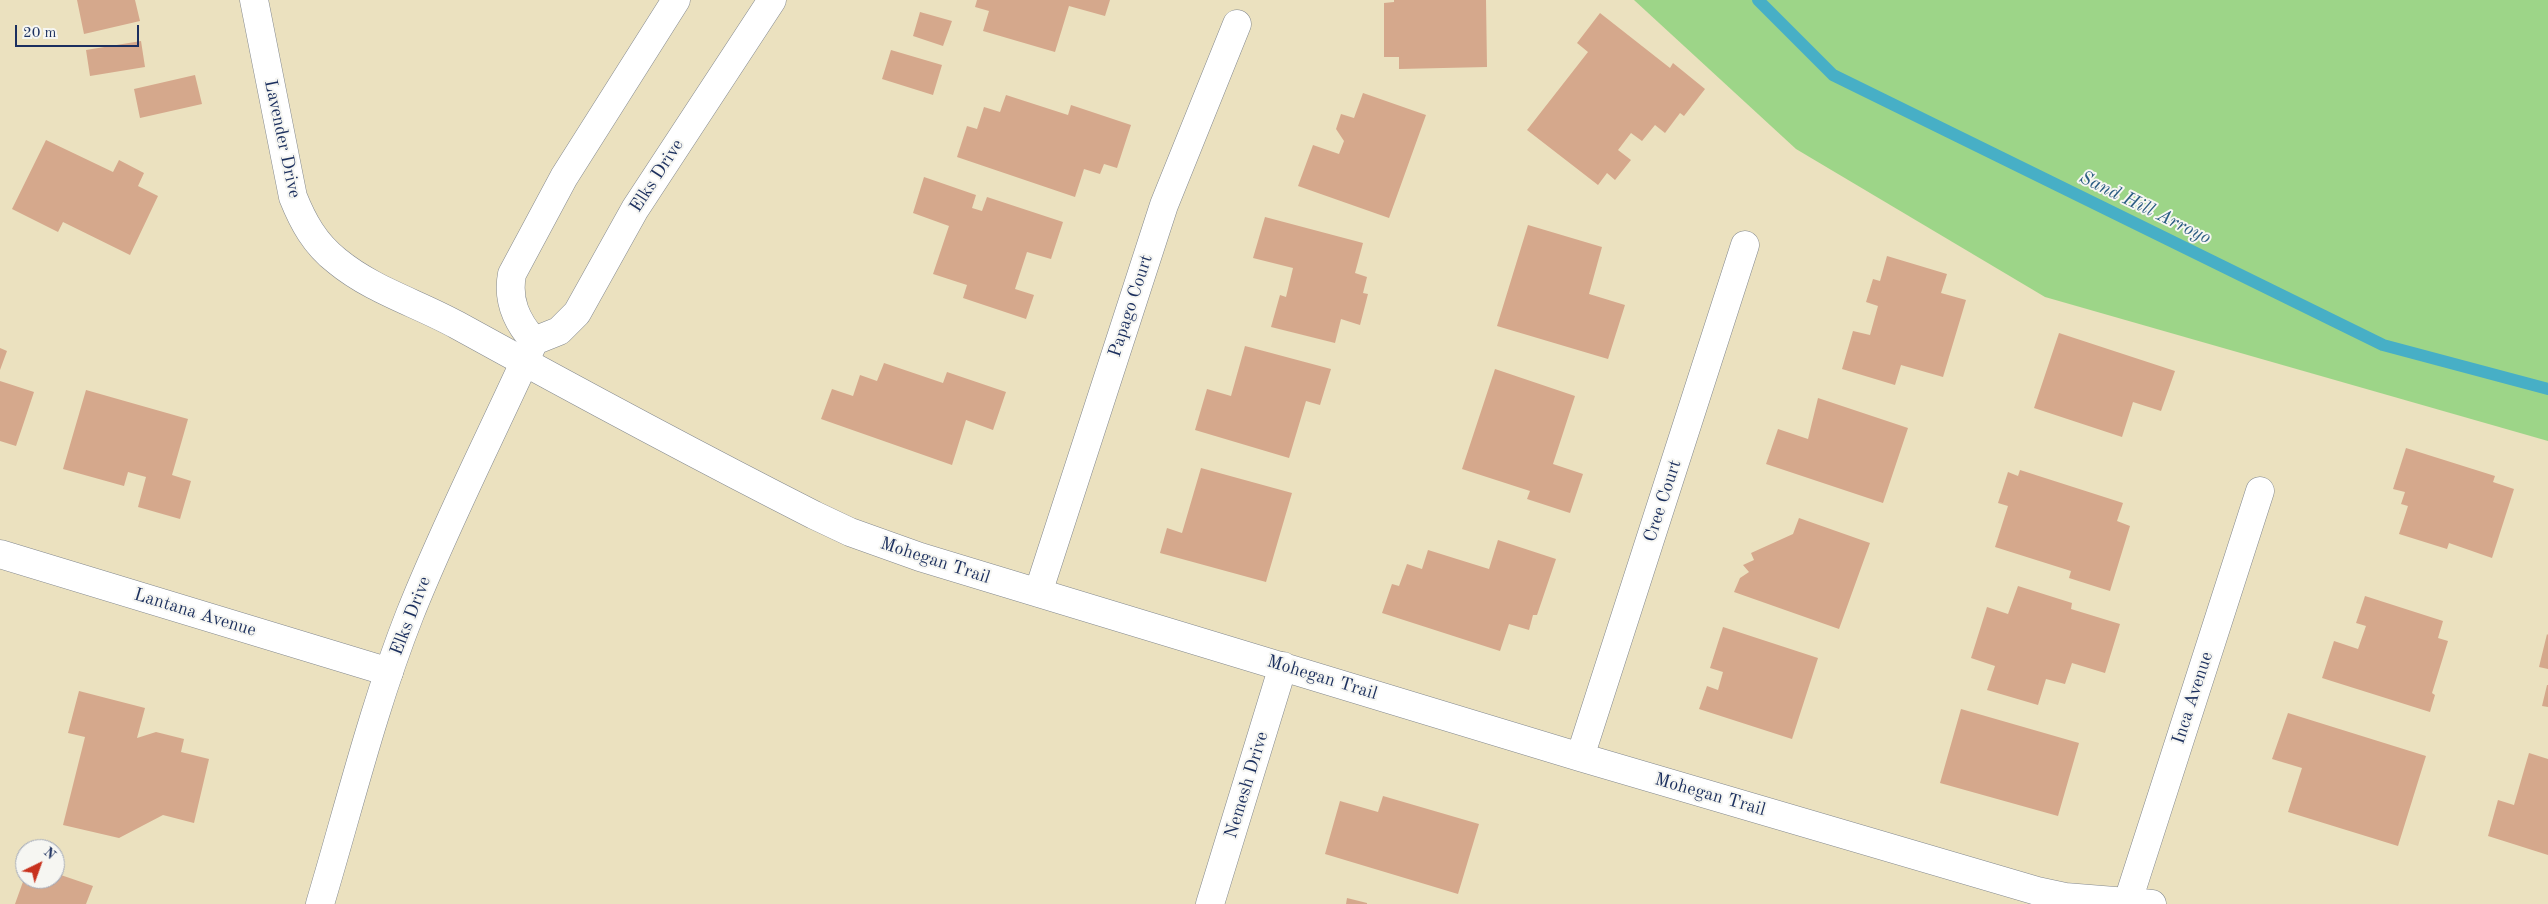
<!DOCTYPE html>
<style>
body{margin:0}
#map{position:relative;width:2548px;height:904px;overflow:hidden;background:#ebe1bf;font-family:"Old Standard TT",serif}
canvas{display:block}
.north{position:absolute;left:15px;top:839px;width:50px;height:50px;box-sizing:border-box;background:#f6f6f2;border:1px solid #9ea6b7;border-radius:50%;rotate:42deg;font-size:14px;font-weight:700;line-height:20px;text-align:center;color:#1b2f5e}
.north::after{content:'';display:block;margin:auto;width:18px;height:22px;background:#c8321e;clip-path:polygon(50% 0,100% 100%,50% 72%,0 100%)}
.scale{position:absolute;left:15px;top:25px;width:124px;height:22px;box-sizing:border-box;border:2px solid #1b2f5e;border-top:0;padding-left:6px;font-size:15px;line-height:18px;white-space:nowrap;color:#1b2f5e;-webkit-text-stroke:4px #f6f6f2;paint-order:stroke}
</style>
<div id="map">
<canvas width="2548" height="904"></canvas>
<div class="north">N</div>
<div class="scale">20 m</div>
</div>
<script>
const context = document.querySelector('canvas').getContext('2d');
context.lineJoin = 'round';
function fill(path, color) { context.fillStyle = color; context.fill(path, 'evenodd'); }
function trace(path, color, width, dash) { context.strokeStyle = color; context.lineWidth = width; context.lineCap = dash ? 'butt' : 'round'; context.setLineDash(dash || []); context.stroke(path); }
function label(font, color, halo, rows, align = 'center') {
  context.font = font + ' "Old Standard TT",serif'; context.lineWidth = 4; context.setLineDash([]); context.textBaseline = 'middle'; context.strokeStyle = halo; context.fillStyle = color; for (const [text, x, y, turn = 0] of rows) {
    context.save(); context.translate(x, y); context.rotate((+turn || 0) * Math.PI / 180); context.textAlign = isNaN(turn) ? turn : align; if (halo) context.strokeText(text, 0, 0); context.fillText(text, 0, 0); context.restore();
  }
}
fill(new Path2D(`
 M1634 0H2548V441L2045 297 1796 149Z`), '#9dd588');
trace(new Path2D(`
 M1758 0 1833 75 2383 345 2548 389`), '#47afc6', 12);
fill(new Path2D(`
 M77 0H135L140 21 84 34Z
 M977 0H1110L1105 16 1069 6 1055 52 983 31 989 11 975 7Z
 M1394 0H1486L1487 67 1399 69V57H1384V3L1394 2Z
 M920 12 952 21 943 46 913 36Z
 M1600 13 1670 68 1673 63 1705 89 1684 116 1680 113 1665 133 1655 125 1642 141 1631 133 1618 150 1631 160 1615 180 1607 173 1598 185 1527 130 1588 52 1577 43Z
 M141 41 145 67 90 76 86 50Z
 M891 50 942 65 933 95 882 79Z
 M195 75 202 104 140 118 134 89Z
 M1363 93 1426 115 1389 218 1298 186 1313 145 1339 154 1344 141 1336 129 1341 114 1354 118Z
 M1006 95 1068 115 1071 105 1131 125 1117 168 1104 164 1100 174 1084 169 1075 197 957 157 967 126 977 129 984 107 1000 112Z
 M46 140 113 172 119 160 144 173 138 186 158 196 130 255 63 222 58 232 12 209Z
 M924 177 976 195 972 208 982 211 987 197 1063 222 1051 259 1027 252 1015 289 1034 295 1026 319 963 298 967 285 933 274 949 226 913 213Z
 M1265 217 1363 243 1355 273 1367 277 1363 293 1368 294 1360 325 1341 319 1335 343 1271 327 1280 295 1286 297 1293 268 1253 258Z
 M1528 225 1602 247 1589 294 1625 305 1608 359 1497 326Z
 M1887 256 1947 274 1941 293 1966 300 1943 377 1901 365 1895 385 1842 369 1853 331 1870 335 1878 306 1866 302 1873 279 1880 281Z
 M2059 333 2175 371 2161 411 2133 402 2122 437 2034 408Z
 M1245 346 1331 369 1320 405 1306 401 1289 458 1195 430 1207 389 1231 396Z
 M0 348 7 351 0 370Z
 M884 363 943 383 947 372 1006 392 993 430 966 420 952 465 821 419 832 389 853 396 860 375 877 381Z
 M1495 369 1575 396 1553 464 1583 474 1570 513 1527 499 1530 491 1462 469Z
 M0 381 34 392 16 446 0 441Z
 M86 390 188 419 172 475 191 481 180 519 138 507 146 477 128 472 124 486 63 469Z
 M1818 398 1908 428 1883 503 1766 464 1778 429 1808 439Z
 M2406 448 2495 476 2493 482 2514 489 2492 558 2449 543 2447 549 2399 534 2408 506 2401 504 2405 492 2393 489Z
 M1201 468 1292 493 1266 582 1160 553 1167 528 1182 533Z
 M2020 470 2123 503 2117 521 2130 526 2110 591 2069 578 2071 571 1995 547 2008 506 1998 503 2008 472 2018 476Z
 M1799 518 1870 543 1839 629 1734 592 1740 578 1749 572 1743 565 1754 560 1751 553 1793 534Z
 M1498 540 1556 559 1537 615H1533L1529 630 1509 624 1500 651 1382 613 1392 584 1399 586 1407 564 1422 569 1428 550 1489 569Z
 M2018 586 2072 603 2071 609 2120 624 2105 673 2072 663 2065 684 2046 679 2038 705 1987 690 1995 666 1971 658 1987 607 2008 614Z
 M2365 596 2443 621 2438 638 2448 641 2432 693 2435 695 2430 712 2322 678 2334 641 2358 649 2366 626 2356 623Z
 M1723 627 1818 658 1792 739 1699 709 1707 686 1718 690 1723 672 1710 668Z
 M2547 634 2548 635V669L2539 667Z
 M2547 685H2548V707L2542 706Z
 M79 691 145 708 137 738 156 732 184 739 181 752 209 759 194 823 163 815 119 838 63 825 85 737 68 733Z
 M1961 709 2079 743 2058 816 1940 783Z
 M2288 713 2426 756 2398 846 2288 812 2302 768 2272 759Z
 M2529 753 2548 759V855L2488 836 2498 800 2514 805Z
 M1383 796 1479 824 1458 894 1325 854 1340 801 1378 812Z
 M55 873 93 886 86 904H15L24 879H55Z
 M1347 898 1367 903V904H1346Z`), '#d5a88c');
const street = new Path2D(`
 M254 0 293 197C303 222 315 244 337 261 372 290 417 303 457 325 575 390 694 454 814 515L850 532 920 557 1580 757 2037 891 2065 897 2152 904
 M0 554 389 672
 M1038 593 1164 205 1237 24
 M1580 757 1745 245
 M1210 904 1283 666
 M2127 904 2260 491`);
const secondary = new Path2D(`
 M534 341 559 331 577 313 635 209 772 0
 M534 341C516 321 507 300 512 274L564 177 676 0
 M320 904C349 807 373 708 410 614 447 521 493 432 534 341`);
trace(street, '#83888e', 29);
trace(secondary, '#83888e', 29);
trace(street, '#fff', 28);
trace(secondary, '#fff', 28);
label('18px', '#1b2f5e', '#f6f6f2', [
 ["Lavender Drive",282,139,78],
 ["Elks Drive",657,176,-57],
 ["Papago Court",1131,306,-72],
 ["Cree Court",1663,501,-72],
 ["Mohegan Trail",935,561,18],
 ["Lantana Avenue",195,613,17],
 ["Elks Drive",411,616,-69],
 ["Mohegan Trail",1322,678,17],
 ["Inca Avenue",2193,698,-72],
 ["Nemesh Drive",1247,785,-73],
 ["Mohegan Trail",1710,795,16]
]);
label('italic 19px', '#2a5c82', '#f6f6f2', [
 ["Sand Hill Arroyo",2145,208,26]
]);
</script>
